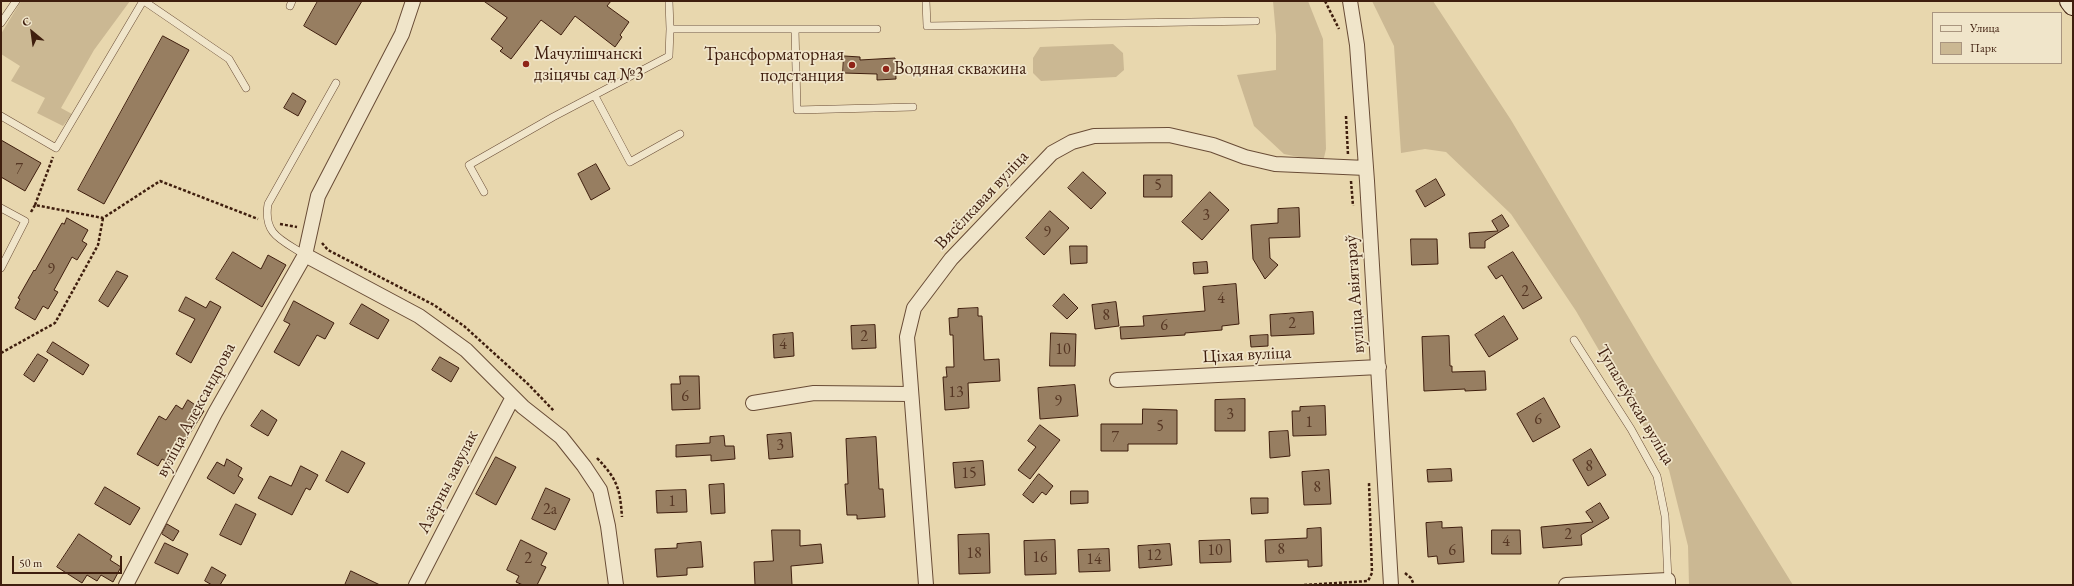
<!DOCTYPE html>
<meta charset="utf-8">
<style>
body{margin:0}
#map{position:relative;width:2074px;height:586px;overflow:hidden;background:#e8d7ae;font-family:"EB Garamond",serif}
canvas{display:block}
.frame{position:absolute;inset:0;border:2px solid #3f1e0e;pointer-events:none}
.legend{position:absolute;left:1932px;top:12px;width:130px;height:52px;box-sizing:border-box;background:#f0e5ca;border:1px solid #a9957f;margin:0;padding:5px 7px;list-style:none;font-size:12px;color:#3f1e0e}
.legend li{display:flex;align-items:center;gap:8px;height:20px}
.legend b{width:20px;border:1px solid #a9957f}
.north{position:absolute;left:12px;top:12px;width:40px;height:40px;-webkit-text-stroke:3px #f0e5ca;paint-order:stroke;rotate:331deg;font-size:11px;font-weight:700;line-height:16px;text-align:center;color:#3f1e0e}
.north::after{content:'';display:block;margin:auto;width:14px;height:18px;background:#3f1e0e;clip-path:polygon(50% 0,100% 100%,50% 72%,0 100%)}
.scale{position:absolute;left:12px;top:556px;width:110px;height:18px;box-sizing:border-box;border:2px solid #3f1e0e;border-top:0;padding-left:5px;font-size:12px;line-height:14px;white-space:nowrap;color:#3f1e0e;-webkit-text-stroke:3px #f0e5ca;paint-order:stroke}
</style>
<div id="map">
<canvas width="2074" height="586"></canvas>
<div class="frame"></div>
<ul class="legend">
<li><b style="height:5px;background:#f0e5ca"></b>Улица</li>
<li><b style="height:11px;background:#cbb893"></b>Парк</li>
</ul>
<div class="north">С</div>
<div class="scale">50 m</div>
</div>
<script>
const context = document.querySelector('canvas').getContext('2d');
context.lineJoin = 'round';
function fill(path, color) { context.fillStyle = color; context.fill(path, 'evenodd'); }
function trace(path, color, width, dash) { context.strokeStyle = color; context.lineWidth = width; context.lineCap = dash ? 'butt' : 'round'; context.setLineDash(dash || []); context.stroke(path); }
function label(font, color, halo, rows, align = 'center') {
  context.font = font + ' "EB Garamond",serif'; context.lineWidth = 3.5; context.setLineDash([]); context.textBaseline = 'middle'; context.strokeStyle = halo; context.fillStyle = color; for (const [text, x, y, turn = 0] of rows) {
    context.save(); context.translate(x, y); context.rotate((+turn || 0) * Math.PI / 180); context.textAlign = isNaN(turn) ? turn : align; if (halo) context.strokeText(text, 0, 0); context.fillText(text, 0, 0); context.restore();
  }
}
fill(new Path2D(`
 M21 1H130L94 50 61 108 72 114 63 126 37 113 45 98 11 81 20 66 1 54V34Z
 M1273 1H1308L1323 39 1326 149 1323 162 1284 154 1254 126 1237 75 1276 70V35Z
 M1372 1H1433L1511 120 1655 362 1793 585H1689L1688 546 1669 470 1576 311 1511 214 1446 152 1425 149 1401 153 1394 46Z
 M1113 44 1123 53 1124 70 1116 77 1041 81 1033 73V58L1040 47Z`), '#cbb893');
const building = new Path2D(`
 M318 1H362L336 45 304 26Z
 M484 1H611L607 6 629 22 620 35 622 37 615 47 575 16 561 35 541 20 511 59 500 51 503 48 491 39 507 18Z
 M163 36 189 50 104 204 78 190Z
 M844 56 860 57V60L895 58 896 79 877 80V74L843 73Z
 M293 93 306 101 298 116 284 108Z
 M1 140 41 163 25 191 1 177Z
 M596 164 610 189 591 200 578 174Z
 M1083 172 1106 193 1091 209 1068 188Z
 M1144 175H1172V197H1144Z
 M1436 179 1445 195 1425 207 1416 191Z
 M1210 192 1229 210 1202 240 1182 222Z
 M1299 208 1300 237 1269 238 1270 258 1278 265 1265 279 1253 259 1251 225 1278 223V209Z
 M1050 211 1069 228 1044 255 1026 238Z
 M1502 215 1509 226 1485 241V248H1470L1469 233 1498 231 1492 221Z
 M67 218 88 230 82 241 87 244 77 260 72 257 54 290 58 292 48 309 43 306 35 320 15 308 20 299 18 298 34 270 35 271 62 223 64 224Z
 M1411 239H1437L1438 264 1412 265Z
 M1070 246H1087V263L1071 264Z
 M233 252 261 269 268 255 286 265 262 307 216 279Z
 M1513 252 1542 298 1523 309 1502 275 1496 279 1488 267Z
 M1207 262 1208 273 1194 274 1193 263Z
 M117 271 128 276 108 307 99 301Z
 M1236 284 1239 324 1222 326V330L1185 333V335L1121 339 1120 327 1144 326 1143 316 1205 311 1203 287Z
 M1064 294 1078 308 1067 319 1053 306Z
 M186 297 206 308 210 301 221 307 191 363 176 354 195 319 179 311Z
 M294 301 334 323 325 339 317 335 299 366 274 352 290 324 284 321Z
 M1116 302 1119 326 1095 329 1092 305Z
 M362 304 389 320 378 339 350 324Z
 M978 308V316H982L984 360 999 359 1000 381 968 383 969 408 945 410 943 377H947L946 367H954L953 335H950L949 318 958 317V309Z
 M1313 312 1314 334 1271 336 1270 315Z
 M1504 316 1518 339 1489 357 1475 335Z
 M875 325 876 348 852 349 851 326Z
 M793 333 794 356 774 358 773 335Z
 M1051 333 1076 334 1075 366H1050Z
 M1268 335V346L1251 347 1250 336Z
 M1449 336 1450 366H1452V372L1485 371 1486 390 1465 391V389L1424 391 1422 337Z
 M53 342 89 365 83 375 47 352Z
 M38 354 48 360 34 382 24 375Z
 M440 357 459 368 451 382 432 370Z
 M680 376H699L700 409 672 410 671 384H680Z
 M1075 385 1078 416 1040 419 1038 388Z
 M1544 398 1560 427 1533 442 1517 414Z
 M1245 399V431H1215V400Z
 M188 400 204 411 171 464 162 459 158 466 137 454 159 416 166 420 176 405 182 409Z
 M1325 406 1326 435 1293 436 1292 411H1300V407Z
 M1143 409 1177 410V444H1128V451H1101V424H1142Z
 M262 410 277 420 268 436 251 426Z
 M1040 425 1060 440 1030 479 1018 470 1036 447 1028 441Z
 M1288 431 1290 456 1270 458 1269 432Z
 M791 433 793 457 769 459 767 435Z
 M724 436 725 446H734L735 459 711 461V455L676 457V445L710 443V437Z
 M876 437 879 489H883L885 517 857 519V515H847L845 484H848L846 439Z
 M1591 449 1606 475 1588 486 1573 460Z
 M342 451 365 463 348 493 326 481Z
 M496 457 516 467 496 505 476 494Z
 M227 459 242 468 238 476 243 479 234 494 207 478 217 462 224 466Z
 M983 461 985 485 955 488 953 463Z
 M301 466 318 475 310 490 306 488 292 515 258 498 270 476 291 486Z
 M1451 469 1452 481 1428 482 1427 470Z
 M1329 470 1331 504 1304 505 1302 472Z
 M1039 474 1053 486 1046 495 1042 492 1033 503 1023 495Z
 M724 484 725 513 711 514 709 485Z
 M105 487 140 508 130 525 95 504Z
 M546 488 570 499 555 530 532 519Z
 M686 490 687 512 657 513 656 491Z
 M1071 491H1088V503L1071 504Z
 M1251 498H1268V513L1252 514Z
 M1600 503 1609 518 1581 535 1582 545 1543 548 1541 527 1593 522 1586 512Z
 M236 504 256 514 241 545 220 535Z
 M1442 522V528L1462 527 1464 562 1438 564 1437 556 1428 557 1426 523Z
 M167 524 179 531 173 541 162 534Z
 M1321 528 1322 566 1308 567V560L1266 562 1265 540 1307 538V529Z
 M772 530H800V546L821 544 823 563 791 566 792 585H755L754 562 773 561Z
 M1492 530H1520L1521 554H1492Z
 M79 534 112 556 110 560 121 567 113 582 101 575 97 581 87 575 82 583 57 567Z
 M989 534 990 573 959 574 958 535Z
 M521 540 547 553 541 565 546 567 537 585H523L516 582 519 576 507 570Z
 M1055 540 1056 574 1025 575 1024 541Z
 M1230 540 1231 562 1200 563 1199 541Z
 M701 542 703 567 687 568V575L657 577 655 549 677 548V544Z
 M165 543 188 554 178 574 155 563Z
 M1170 544 1172 565 1139 568 1138 546Z
 M1109 549 1110 571 1079 572 1078 550Z
 M212 567 226 575 220 585H212L205 581Z
 M351 571 380 585H345Z`);
fill(building, '#977e61');
trace(building, '#3f1e0e', 1);
const lane = new Path2D(`
 M144 1 229 59 246 88
 M669 1 670 29
 M926 1 927 26 1256 21
 M290 6 292 1
 M1 23 16 1
 M795 29 797 110 913 107
 M595 96 630 162 680 134
 M1 116 56 148 143 1
 M484 192 469 165 553 117 669 56 670 29H877
 M1 208 25 221 1 268
 M305 255C282 240 263 235 268 204L336 83
 M1574 340 1631 429 1657 476 1665 516 1668 580`);
const street = new Path2D(`
 M1350 1 1357 45 1367 181 1391 585
 M305 255 419 316 466 350 523 407 561 437 584 466 600 490 608 526 616 585
 M1117 380 1379 367
 M753 403 814 393 910 394
 M126 585 215 413 305 255 318 196 402 34 413 1
 M416 585 513 397
 M926 585 907 337 914 308 951 259 1052 153 1072 142 1094 136 1169 135 1213 145 1245 157 1275 164 1366 168
 M1566 585 1668 580V585`);
const secondary = new Path2D(`
 M2070 1 2073 5`);
trace(lane, '#694c36', 8);
trace(street, '#694c36', 16);
trace(secondary, '#3f1e0e', 22);
trace(new Path2D(`
 M1325 1 1339 29
 M1346 116 1348 155
 M1351 181 1353 206
 M35 205 53 157
 M31 212 35 205 103 218 160 181 258 219
 M280 224 297 227
 M322 243 328 250 434 305 464 326 528 384 554 411
 M1 353 55 323 98 245 103 218
 M597 458C617 479 620 488 622 517
 M1405 573 1411 578 1414 585
 M1304 585 1368 581 1372 573 1369 483`), '#3f1e0e', 2.5, [3, 2]);
trace(lane, '#f0e5ca', 7);
trace(street, '#f0e5ca', 14);
trace(secondary, '#f0e5ca', 20);
for (const [x, y, r, color] of [
 [526,64,4,"#8f2418"],
 [852,65,4,"#8f2418"],
 [886,69,4,"#8f2418"]
]) { const dot = new Path2D(); dot.arc(x, y, r, 0, 2 * Math.PI); context.fillStyle = color; context.fill(dot); trace(dot, '#f0e5ca', 1.5); }
label('16px', '#553623', null, [
 ["7",19,170],
 ["5",1158,186],
 ["3",1206,216],
 ["9",1047,233],
 ["9",51,270],
 ["2",1525,292],
 ["4",1221,299],
 ["8",1106,316],
 ["2",1292,324],
 ["6",1164,326],
 ["2",864,337],
 ["4",783,345],
 ["10",1063,350],
 ["13",956,393],
 ["6",685,397],
 ["9",1058,402],
 ["3",1230,415],
 ["6",1538,420],
 ["1",1309,423],
 ["5",1160,427],
 ["7",1115,438],
 ["3",780,446],
 ["8",1589,467],
 ["15",969,474],
 ["8",1317,488],
 ["1",672,502],
 ["2а",550,510],
 ["2",1568,535],
 ["4",1506,542],
 ["8",1281,550],
 ["10",1215,551],
 ["6",1452,551],
 ["18",974,554],
 ["12",1154,556],
 ["16",1040,558],
 ["2",528,559],
 ["14",1094,560]
]);
label('18px', '#3f1e0e', '#f0e5ca', [
 ["Мачулішчанскі",534,54],
 ["дзіцячы сад №3",534,75],
 ["Трансформаторная",844,55,"right"],
 ["подстанция",844,76,"right"],
 ["Водяная скважина",894,69]
], 'left');
label('18px', '#3f1e0e', '#f0e5ca', [
 ["Вясёлкавая вуліца",982,200,-47],
 ["вуліца Авіятараў",1355,294,-94],
 ["Ціхая вуліца",1247,355,-3],
 ["Тупалеўская вуліца",1635,405,59],
 ["вуліца Александрова",196,410,-62],
 ["Азёрны завулак",448,482,-63]
]);
</script>
